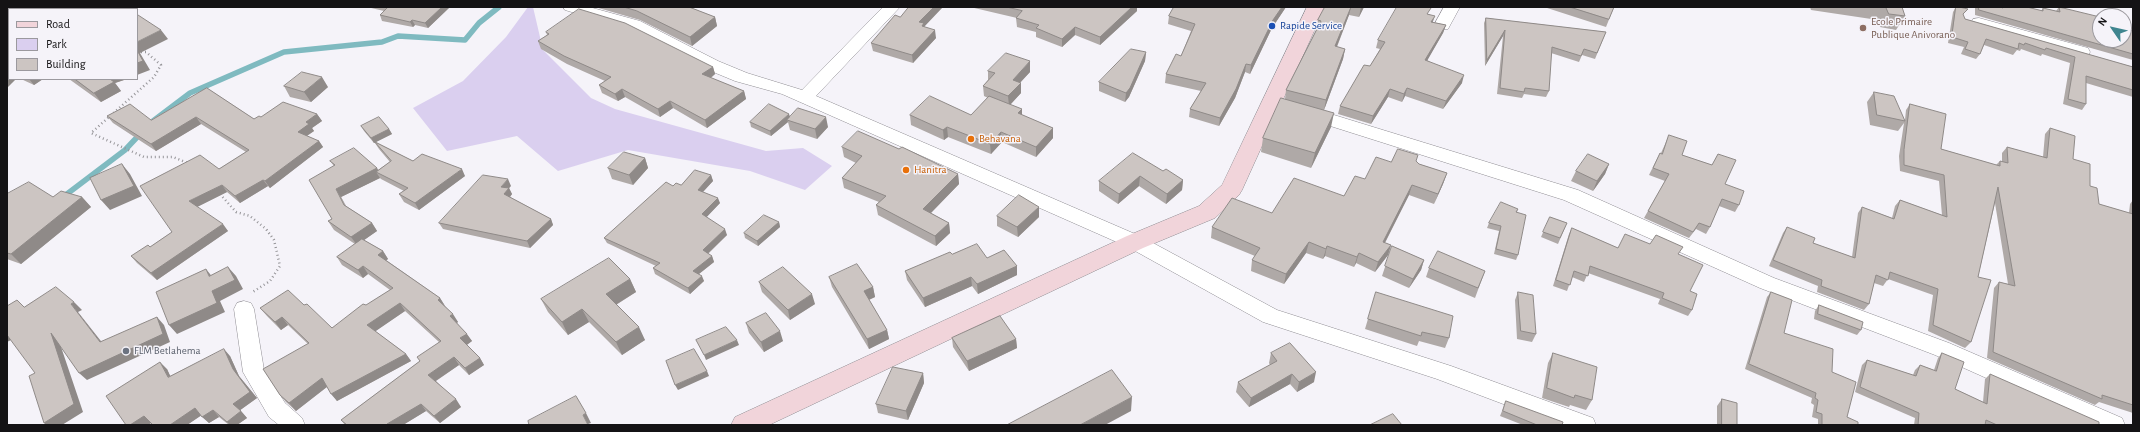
<!DOCTYPE html>
<style>
body{margin:0}
#map{position:relative;width:2140px;height:432px;overflow:hidden;background:#f5f3f9;font-family:"Alegreya Sans",sans-serif}
canvas{display:block}
.frame{position:absolute;inset:0;border:8px solid #141315;pointer-events:none}
.legend{position:absolute;left:8px;top:8px;width:130px;height:72px;box-sizing:border-box;background:#f5f3f9;border:1px solid #9b999e;margin:0;padding:5px 7px;list-style:none;font-size:12px;color:#141315}
.legend li{display:flex;align-items:center;gap:8px;height:20px}
.legend b{width:20px;border:1px solid #9b999e}
.north{position:absolute;left:2092px;top:8px;width:40px;height:40px;box-sizing:border-box;background:#f5f3f9;border:1px solid #9b999e;border-radius:50%;rotate:304deg;font-size:11px;font-weight:700;line-height:16px;text-align:center;color:#141315}
.north::after{content:'';display:block;margin:auto;width:14px;height:18px;background:#3f858f;clip-path:polygon(50% 0,100% 100%,50% 72%,0 100%)}
</style>
<div id="map">
<canvas width="2140" height="432"></canvas>
<div class="frame"></div>
<ul class="legend">
<li><b style="height:5px;background:#f1d4da"></b>Road</li>
<li><b style="height:11px;background:#dacfef"></b>Park</li>
<li><b style="height:11px;background:#ccc5c2"></b>Building</li>
</ul>
<div class="north">N</div>
</div>
<script>
const context = document.querySelector('canvas').getContext('2d');
context.lineJoin = 'round';
function fill(path, color) { context.fillStyle = color; context.fill(path, 'evenodd'); }
function trace(path, color, width, dash) { context.strokeStyle = color; context.lineWidth = width; context.lineCap = dash ? 'butt' : 'round'; context.setLineDash(dash || []); context.stroke(path); }
function label(font, color, halo, rows, align = 'center') {
  context.font = font + ' "Alegreya Sans",sans-serif'; context.lineWidth = 3; context.setLineDash([]); context.textBaseline = 'middle'; context.strokeStyle = halo; context.fillStyle = color; for (const [text, x, y, turn = 0] of rows) {
    context.save(); context.translate(x, y); context.rotate((+turn || 0) * Math.PI / 180); context.textAlign = isNaN(turn) ? turn : align; if (halo) context.strokeText(text, 0, 0); context.fillText(text, 0, 0); context.restore();
  }
}
fill(new Path2D(`
 M528 7H533L543 50 591 98 615 109 766 151 803 148 832 166 805 190 750 171 628 150 558 171 517 136 447 151 413 108 463 81 506 37Z`), '#dacfef');
trace(new Path2D(`
 M153 121 190 93 284 52 382 42 398 36 465 40 479 23 499 7
 M63 197 125 150 141 133`), '#7fbac0', 5.5);
const street = new Path2D(`
 M563 7H589L640 21 718 61 747 73 802 90 883 7H900L816 96 1142 237 1277 310 1451 366 1593 418 1596 425H1559L1437 379 1263 322 1128 247 782 94 735 81 706 69 628 29 565 10Z
 M1444 7H1460L1448 29H1436L1434 25Z
 M1979 18 2088 48 2090 52 2088 56 2082 57 1973 27 1971 23 1973 19Z
 M1308 107 1578 190 1774 278 1949 343 2122 418 2125 425H2091L1935 355 1760 288 1564 200 1302 117 1299 113 1302 109Z
 M244 301 251 303 254 309 264 370 285 403 302 418 305 425H279L269 417 243 372 234 309 237 303Z`);
const secondary = new Path2D(`
 M1307 7H1325L1242 190 1239 195 1215 218 1143 248 769 425H731L735 417 1127 236 1199 206 1222 185Z`);
trace(street, '#908e94', 1);
trace(secondary, '#908e94', 1);
trace(new Path2D(`
 M137 52H146L161 65 154 77 91 133 144 157H173L190 164
 M220 194 236 212 250 216 266 229 274 240 280 266 270 281 251 293`), '#969599', 2.5, [1, 3]);
fill(street, '#fff');
fill(secondary, '#f1d4da');
fill(new Path2D(`
 M82 7H138L135 9H87Z
 M367 7H450L428 28 415 25 413 27 382 21 380 15 384 11Z
 M595 7H689L715 17 717 26 692 46 640 20Z
 M970 7H1137V11L1100 45 1075 35 1062 47 1036 37V32L1017 27 1016 18H1017Z
 M1174 7H1286L1272 28 1250 74 1245 72 1235 98 1219 126 1189 117 1190 109 1201 91 1165 83 1166 74 1181 56 1191 31 1168 24 1169 16Z
 M1325 7H1364L1359 17 1349 15 1337 47 1345 49 1343 59 1324 110 1331 127 1311 168 1261 152 1263 138 1285 99 1286 90 1316 30 1318 20Z
 M1544 7H1614L1606 27Z
 M1810 7H1902L1905 16 1896 30 1880 27 1878 20 1811 10Z
 M1956 7H1959L1965 19 2133 67V97L2086 83V104L2082 110 2063 104 2070 63 2042 54 2041 56 2021 49 2020 51 2017 50 2013 55 1984 45 1980 54 1976 59 1961 54 1964 47 1948 43 1953 12Z
 M1975 7H2027L2041 11 2043 8 2056 11 2059 7 2100 40 2133 31V60L1975 15Z
 M1429 14 1433 22 1446 25 1443 33 1427 60 1462 83 1443 109 1405 96 1402 102 1388 97 1371 124 1338 114 1340 106 1370 66 1380 49 1376 48 1378 40Z
 M900 17 924 26 936 38 913 63 873 51 871 43Z
 M1486 18 1606 32 1595 59 1582 55 1579 62 1551 53 1549 91 1546 97 1524 94 1522 98 1497 94 1503 36 1485 66 1484 23Z
 M546 32 713 67 715 74 711 78 744 91 746 99 707 128 673 108 660 117 625 97 618 101 602 93 599 85 605 81 567 64 541 49 538 41 547 35Z
 M1146 52 1145 61 1129 97 1125 102 1099 91V82Z
 M988 71 1030 72 1020 83H1021V93L1010 105 1022 115 1053 128V138L1036 157 1002 142 991 154 948 137 944 140 911 125 910 115H971L988 98 984 96 983 86 988 80Z
 M21 79H43L34 85Z
 M69 79H127L115 83 121 91 101 102Z
 M284 86 328 87 311 102 290 97Z
 M207 88 254 119 261 117 317 114 322 121 312 128 314 131 307 136 319 141 323 147 270 188 268 186 240 203 227 192 197 207 228 231 157 280 137 263 131 256 150 247 172 232 219 169 246 152 201 124 156 151 113 123 107 116 151 120Z
 M1874 92 1905 120 1906 110 1910 104 1941 149 1996 165 2000 161 2002 162V153L2007 147 2043 157 2045 134 2050 128 2073 159 2090 186 2099 204 2129 213 2130 204 2133 200V413L2099 402 2095 405 1987 358 1994 288 1999 282 2008 284 1995 203 1978 277 1971 342 1965 348 1928 331 1933 295 1888 279 1883 286 1874 283 1869 304 1864 310 1817 292 1818 286 1769 266 1783 233 1787 227 1813 243 1852 257 1858 213 1862 207 1892 218 1895 206 1900 200 1942 215 1939 181 1900 171 1899 156 1904 123 1898 131 1870 125 1867 102Z
 M790 117 828 127 817 139 790 130 788 122 771 136 751 127 750 122Z
 M361 126 389 129 392 134 376 142 413 161 465 176 419 210 404 202 399 194 404 191 381 179 380 178 341 197 346 206 372 223 377 231 364 240 383 251 388 259 386 260 440 298 445 306 458 322 457 323 472 341 467 345 480 358 484 365 469 375 459 365 436 381 461 407 440 423 426 411 403 425H345L341 420 420 361 439 342 405 311 375 331 406 354 411 361 337 401 327 387 296 411 286 402 280 395 308 344 288 325 281 330 267 316 260 308 304 305 332 328 390 290 368 274 363 278 342 265 337 257 355 244 334 230 328 221 332 219 334 166 330 161 377 168 378 170 390 162 379 149 375 143H374L364 131Z
 M1669 135 1682 155 1712 165 1718 154 1725 184 1739 205 1735 212 1719 206 1710 227 1706 234 1696 229 1689 238 1644 218 1665 181 1649 175 1660 153H1661L1666 142Z
 M842 147 958 174 959 184 931 213 949 223 950 233 936 246 878 215 876 205 879 202 844 188 842 178 856 163 844 157Z
 M645 158 648 168 633 185 612 179 608 168Z
 M1416 161 1419 164 1447 173 1443 184 1434 204 1409 195 1385 243 1391 245 1388 255 1375 272 1356 263 1354 267 1325 256 1323 259 1306 253 1284 284 1251 271 1252 260 1255 256 1211 238 1212 227 1344 196 1365 179 1391 162Z
 M1609 164 1605 174 1593 191 1571 181 1576 171Z
 M1163 171 1183 180 1182 190 1166 204 1139 186 1118 204 1099 191V181Z
 M711 175 713 181 703 192 720 203 706 217 727 235 708 254 712 256 714 262 699 274 704 281 690 294 655 274 653 268 656 266 607 243 604 238 673 186 681 185Z
 M511 186 509 188 512 194 510 197 551 219 553 225 530 248 443 229 439 223Z
 M7 194 53 197H82L91 207 21 264 7 259Z
 M1039 207V217L1018 237 997 226V216Z
 M1518 209 1517 212 1518 255 1516 260 1494 254 1499 231 1487 228 1489 223Z
 M1550 217 1567 223 1558 244 1541 237Z
 M779 222 780 227 758 246 745 238 744 233Z
 M1572 228 1618 248 1678 254 1690 291 1692 310 1688 316 1658 304 1660 299 1588 273 1584 282 1572 277 1567 291 1553 286 1569 234Z
 M1392 246 1424 260 1421 270 1409 288 1382 276Z
 M952 254 987 258 1017 266V275L978 294 972 286 925 307 907 280 905 271Z
 M1429 268 1485 271 1475 298 1426 277Z
 M829 277 873 287 875 297 869 300 887 330 889 339 869 349 832 287Z
 M630 279 636 292 616 305 645 340 622 355 589 322 568 335 548 312 541 299Z
 M759 282 815 304 790 320 762 292Z
 M1376 292 1449 338 1445 348 1419 341 1417 346 1365 329Z
 M1518 292 1536 334 1532 342 1517 339 1515 300Z
 M1771 292 1784 333 1832 372 1847 417 1858 425H1818V419L1812 417 1814 405 1811 403 1812 398 1745 369 1767 297Z
 M1819 305 1861 330 1857 335 1814 319 1815 311Z
 M746 323 783 341 764 352 749 333Z
 M952 338 1016 339 1017 348 969 371 953 347Z
 M1271 353 1314 382 1297 392 1290 384 1249 407 1236 392 1238 382 1270 365 1269 363Z
 M1553 353 1592 400 1586 410 1570 405 1569 407 1542 398 1548 363Z
 M1942 353 1955 389 1983 402 1985 379 1990 374 2099 425H1914L1915 418 1855 392 1862 365 1867 360 1913 375 1915 370 1920 365 1934 370 1938 358Z
 M230 356 239 376 257 398 240 410 247 418 237 425H229L219 417 209 423 201 415 187 425 151 423 148 425H126L167 369 170 376Z
 M923 373 924 383 908 420 878 413 876 404Z
 M1722 399 1737 425H1717V406Z
 M1506 401 1562 425H1523L1500 416Z`), '#afa9a7');
fill(new Path2D(`
 M58 7H78L75 9H55Z
 M118 7H138L135 9H115Z
 M442 7H450L428 28 425 23Z
 M934 7H943L924 27 923 34 919 22Z
 M1132 7H1137V11L1100 45V37Z
 M1282 7H1286L1272 28 1250 74 1251 65 1273 20Z
 M1351 7 1349 15 1333 56 1335 46Z
 M1361 7H1364L1359 17Z
 M1435 16 1432 24 1431 22Z
 M715 17 717 26 692 46 690 37Z
 M412 20 415 25 413 27 410 22Z
 M1446 25 1443 33 1423 68 1425 60Z
 M1075 27V35L1062 47V39Z
 M161 30 168 39 140 53 150 70 137 75V42Z
 M935 30 936 38 913 63 912 55Z
 M1505 30 1503 36 1485 66 1487 60Z
 M1345 49 1343 59 1324 110 1326 100Z
 M1146 52 1145 61 1129 97 1125 102 1126 93Z
 M1030 61V72L1013 90V80Z
 M1246 64 1245 72 1235 98 1219 126 1220 118Z
 M713 67 715 74 705 82 702 74Z
 M9 69V79H16L7 88V71Z
 M1464 75 1462 83 1443 109 1446 101Z
 M322 77 328 87 311 102 304 92Z
 M29 79H43L34 85Z
 M108 79H127L115 83 121 91 101 102 94 93Z
 M1021 83V93L1009 106 1008 96Z
 M1407 88 1405 96 1402 102 1404 94Z
 M622 89 625 97 618 101 615 94Z
 M1390 89 1388 97 1371 124 1373 116Z
 M744 91 746 99 707 128 705 120Z
 M670 101 673 108 660 117 658 109Z
 M1022 109V119L1018 113Z
 M1334 113 1331 127 1311 168 1315 153Z
 M317 114 322 121 312 128 314 131 302 139 298 132 306 122Z
 M789 114 791 119 787 120 788 122 771 136 770 131Z
 M196 117 201 124 156 151 151 144Z
 M826 117 828 127 817 139 815 129Z
 M947 127 948 137 944 140 943 130Z
 M1053 128V138L1036 157V147Z
 M389 129 392 134 374 143 371 138Z
 M1001 132 1002 142 991 154 990 144Z
 M319 141 323 147 270 188 265 181Z
 M645 158 648 168 633 185 629 175Z
 M122 164 130 174 142 196 110 210 101 200Z
 M1609 164 1605 174 1593 191 1597 181Z
 M377 168 380 174 376 172 380 178 341 197 350 213 336 189Z
 M462 169 465 176 419 210 415 203Z
 M1447 173 1443 184 1434 204 1438 194Z
 M958 174 959 184 925 219 923 209Z
 M711 175 713 181 700 195 698 190Z
 M1140 176 1139 186 1118 204 1119 194Z
 M508 179 511 186 504 193 501 187Z
 M263 180 268 186 240 203 235 196Z
 M1183 180 1182 190 1166 204 1167 194Z
 M222 185 227 192 195 208 189 201Z
 M1412 185 1409 195 1380 252 1383 242Z
 M509 188 512 194 507 201 504 194Z
 M82 197 91 207 21 264 11 254Z
 M718 198 720 203 704 220 702 214Z
 M1039 207V217L1018 237 1017 227Z
 M551 219 553 225 530 248 527 241Z
 M779 222 780 227 758 246 757 241Z
 M372 223 377 231 357 245 351 237Z
 M949 223 950 233 936 246 935 236Z
 M223 224 228 231 157 280 151 273Z
 M725 229 727 235 705 256 703 250Z
 M1309 242 1306 253 1284 284 1286 274Z
 M1391 245 1388 255 1375 272 1378 262Z
 M1327 246 1325 256 1323 259 1326 249Z
 M383 251 388 259 383 263 378 255Z
 M1359 253 1356 263 1354 267 1357 257Z
 M712 256 714 262 695 277 693 271Z
 M1424 260 1421 270 1409 288 1413 279Z
 M363 266 368 274 363 278 358 270Z
 M1017 266V275L978 294 977 284Z
 M228 267 236 276 243 289 220 301 225 312 177 334 169 325Z
 M206 269 214 279 209 276Z
 M702 276 704 281 690 294 688 288Z
 M971 277 972 286 925 307 923 298Z
 M630 279 636 292 612 307 606 294Z
 M873 287 875 297 866 301 864 291Z
 M812 294 815 304 790 320 788 310Z
 M440 298 445 306 438 300Z
 M74 302 82 310 78 312 108 350 100 342 71 304Z
 M400 303 405 311 373 333 367 325Z
 M582 309 589 322 568 335 562 322Z
 M453 314 458 322 455 324 450 316Z
 M157 317 164 325 170 342 87 380 79 373Z
 M282 317 288 325 281 330 275 322Z
 M639 327 645 340 622 355 616 342Z
 M887 330 889 339 869 349 867 339Z
 M780 331 783 341 764 352 761 342Z
 M7 333 13 339 7 342Z
 M51 333 59 341 83 412 62 425H46L44 423Z
 M467 334 472 341 465 346 460 338Z
 M1016 339 1017 348 969 371 967 361Z
 M737 340 739 345 706 360 704 355Z
 M224 349 230 356 239 376 257 398 239 411 233 404V369Z
 M406 354 411 361 337 401 331 394Z
 M454 357 459 365 434 382 428 375Z
 M480 358 484 365 469 375 465 368Z
 M160 362 167 369 174 384 168 377Z
 M707 371 709 376 678 390 675 385Z
 M1316 372 1314 382 1297 392 1299 382Z
 M923 373 924 383 908 420 906 411Z
 M1292 374 1290 384 1249 407 1251 398Z
 M322 378 328 386 296 411 289 403Z
 M1132 397 1131 411 1105 425H1080Z
 M456 399 461 407 440 423 434 416Z
 M421 404 426 411 403 425H387V424Z
 M195 408 202 415 187 425H170Z
 M213 410 219 417 209 423 202 417Z
 M241 411 247 418 237 425H230L227 422Z
 M586 413 591 423 588 424V425L583 415Z
 M144 416 151 423 148 425H130Z`), '#8f8a88');
const building = new Path2D(`
 M7 7H58L55 9H9V69L7 71Z
 M101 7H118L115 9H107Z
 M384 7H442L425 23 412 20 410 22 380 15 387 8Z
 M624 7H689L715 17 690 37 637 11Z
 M909 7H934L919 22 924 23 922 26 935 30 912 55 871 43 895 15 900 17Z
 M1007 7H1132L1100 37 1075 27 1062 39 1036 28 1039 25 1016 18 1022 11Z
 M1174 7H1282L1273 20 1251 65 1246 64 1236 89 1220 118 1190 109 1206 83 1166 74 1176 54 1181 56 1195 24 1169 16Z
 M1325 7H1351L1335 46 1345 49 1326 100 1286 90 1321 21 1318 20Z
 M1397 7H1430L1431 8 1427 14 1435 16 1431 22 1446 25 1425 60 1464 75 1446 101 1407 88 1404 94 1390 89 1373 116 1340 106 1364 65 1370 66 1385 42 1378 40Z
 M1570 7H1614L1609 19Z
 M1886 7H1902L1905 16 1889 14Z
 M1956 7H1959L1968 9 1963 14 1965 19 2133 67V90L2086 76V104L2068 99 2075 57 2046 48 2045 50 2025 43 2024 45 2019 43 2018 49 1986 39 1980 54 1965 49 1968 42 1952 37Z
 M1979 7H2000L2003 8V7H2027L2043 11V8L2060 12 2059 7 2100 17V40H2124V28L2133 31V54L1979 10Z
 M579 9 625 23 713 67 702 74 744 91 705 120 670 101 658 109 622 89 615 94 599 85 611 77 564 56 538 41 549 34 546 32Z
 M137 15H138L161 30 137 42Z
 M1486 18 1606 32 1597 53 1584 49 1581 56 1552 47 1549 91 1525 88 1524 92 1500 88 1505 30 1487 60Z
 M1131 49 1146 52 1130 88 1126 93 1099 82Z
 M137 50 143 61 137 63Z
 M1006 53 1030 61 1013 80 1021 83 1008 96 983 86 995 73 988 71Z
 M302 72 322 77 304 92 284 86Z
 M75 79H110L114 82 94 93Z
 M207 88 254 119 259 116 261 117 283 102 317 114 306 122 309 124 298 132 319 141 265 181 263 180 235 196 222 185 189 201 223 224 151 273 131 256 148 245 150 247 172 232 140 186 200 155 219 169 249 150 196 117 151 144 107 116 130 104 151 120Z
 M1874 92 1894 96 1905 121 1877 115Z
 M930 96 971 115 989 96 1022 109 1018 113 1053 128 1036 147 1001 132 990 144 947 127 943 130 910 115Z
 M1281 98 1334 113 1315 153 1263 138Z
 M769 104 789 114 770 131 750 122Z
 M1910 104 1946 114 1941 149 2000 166V161L2008 163 2007 147 2047 158 2050 128 2075 136 2073 159 2090 164V186L2097 188 2099 204 2133 214V405L2102 395V399L1993 352 1999 282 2015 286 1998 187 1978 277 1991 280 1971 342 1933 325 1938 289 1890 272 1888 280 1876 275 1869 304 1821 286 1822 280 1773 260 1787 227 1815 238 1813 243 1855 258 1862 207 1894 219 1900 200 1947 217 1944 175 1904 165V150Z
 M798 108 826 117 815 129 787 120Z
 M379 117 389 129 371 138 361 126Z
 M858 131 899 149 902 147 958 174 923 209 949 223 935 236 876 205 886 196 842 178 862 156 842 147Z
 M1669 135 1687 141 1682 155 1712 165 1718 154 1736 160 1725 184 1744 191 1739 205 1722 199 1710 227 1699 223 1693 232 1648 211 1669 174 1653 168 1660 153 1662 154Z
 M375 142 413 161 422 154 462 169 415 203 399 194 408 188 376 172 391 161Z
 M354 148 377 168 336 189 344 205 372 223 351 237 328 221 332 219 309 180 335 165 330 161Z
 M1398 149 1418 155 1416 161 1419 164 1447 173 1438 194 1412 185 1383 242 1391 245 1378 262 1359 253 1357 257 1327 246 1326 249 1309 242 1286 274 1252 260 1260 248 1212 227 1232 198 1272 213 1294 178 1344 196 1355 176 1365 179 1376 157 1391 162Z
 M624 152 645 158 629 175 608 168Z
 M1133 153 1163 171 1166 169 1183 180 1167 194 1140 176 1119 194 1099 181Z
 M1588 154 1609 164 1597 181 1576 171Z
 M122 164 134 186 101 200 90 178Z
 M695 170 711 175 698 190 718 198 702 214 725 229 703 250 712 256 693 271 702 276 688 288 653 268 660 263 604 238 666 182 673 186 676 183 681 185Z
 M483 175 508 179 501 187 509 188 504 194 551 219 527 241 439 223Z
 M29 182 53 197 61 191 82 197 11 254 7 253V194Z
 M1019 195 1039 207 1017 227 997 216Z
 M1501 202 1518 209 1516 212 1526 215 1518 255 1496 249 1501 226 1489 223Z
 M764 215 779 222 757 241 744 233Z
 M1550 217 1567 223 1560 238 1543 232Z
 M1572 228 1618 248 1625 234 1650 244 1656 235 1683 247 1678 254 1703 265 1690 291 1697 294 1692 310 1662 298 1664 293 1590 266 1588 276 1574 271 1570 285 1556 280Z
 M362 239 383 251 378 255 440 298 438 300 453 314 450 316 467 334 460 338 480 358 465 368 454 357 428 375 456 399 434 416 421 404 387 424 388 425H347L341 420 420 361 417 357 441 341 400 303 367 325 406 354 331 394 322 378 289 403 280 395 263 369 309 343 282 317 275 322 260 308 288 290 304 305 307 304 332 328 363 304 366 305 393 288 363 266 358 270 337 257Z
 M977 244 987 258 1004 250 1017 266 977 284 971 277 923 298 905 271 950 252 952 254Z
 M1392 246 1424 260 1413 279 1385 266Z
 M1438 251 1485 271 1478 288 1429 268Z
 M609 258 630 279 606 294 639 327 616 342 582 309 562 322 541 299Z
 M857 264 873 287 864 291 887 330 867 339 829 277Z
 M228 267 235 280 212 291 217 303 169 325 156 292 206 269 209 276Z
 M783 267 812 294 788 310 759 282Z
 M56 287 74 302 71 304 100 342 157 317 163 334 79 373 51 333 74 404 44 423 29 376 35 373 7 335V306L17 300 24 307Z
 M1376 292 1453 316 1449 338 1422 332 1421 336 1368 319Z
 M1518 292 1533 295 1536 334 1521 331Z
 M1771 292 1792 300 1784 333 1833 349 1832 372 1856 382 1847 417 1858 422V425H1822V414L1816 412 1818 400 1815 398 1816 393 1749 364Z
 M1819 305 1863 322 1861 330 1818 314Z
 M766 313 780 331 761 342 746 323Z
 M1000 316 1016 339 967 361 952 338Z
 M726 327 737 340 704 355 696 340Z
 M1290 343 1316 372 1299 382 1292 374 1251 398 1238 382 1277 361 1271 353Z
 M224 349 233 369 250 392 233 404 241 411 227 422 213 410 202 417 195 408 170 425H153L144 416 130 425H126L106 396 160 362 168 377Z
 M694 349 707 371 675 385 666 361Z
 M1553 353 1597 367 1592 400 1575 395 1574 398 1547 388Z
 M1942 353 1964 362 1955 389 1987 404 1990 374 2099 422V425H1997L1986 420 1985 425H1918L1919 413 1860 387 1867 360 1916 376 1920 365 1936 371Z
 M893 367 923 373 906 411 876 404Z
 M1112 370 1132 397 1080 425H1007Z
 M576 396 586 413 583 415 588 425H529L528 421Z
 M1722 399 1737 403V425H1722Z
 M1506 401 1563 422 1562 425H1537L1503 411Z
 M1393 414 1402 425H1370Z`);
fill(building, '#ccc5c2');
trace(building, '#8f8a88', 1);
for (const [x, y, r, color] of [
 [1272,26,4,"#1a4fb4"],
 [1863,28,4,"#8d6e63"],
 [971,139,4,"#e8710a"],
 [906,170,4,"#e8710a"],
 [126,351,4,"#6b7280"]
]) { const dot = new Path2D(); dot.arc(x, y, r, 0, 2 * Math.PI); context.fillStyle = color; context.fill(dot); trace(dot, '#f5f3f9', 1.5); }
label('11px', '#785e54', '#f5f3f9', [
 ["Ecole Primaire",1871,22],
 ["Publique Anivorano",1871,35]
], 'left');
label('11px', '#164399', '#f5f3f9', [
 ["Rapide Service",1280,26]
], 'left');
label('11px', '#c56008', '#f5f3f9', [
 ["Behavana",979,139],
 ["Hanitra",914,170]
], 'left');
label('11px', '#5b616d', '#f5f3f9', [
 ["FLM Betlahema",134,351]
], 'left');
</script>
